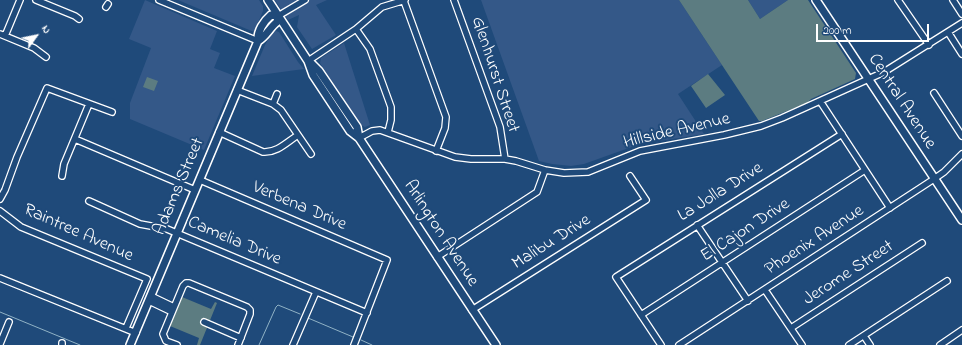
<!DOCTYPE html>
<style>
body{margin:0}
#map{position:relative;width:962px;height:345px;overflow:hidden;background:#1f4a7a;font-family:"Indie Flower",sans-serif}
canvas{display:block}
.north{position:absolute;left:16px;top:16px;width:40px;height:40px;-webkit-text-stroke:3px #1f4a7a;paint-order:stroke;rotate:57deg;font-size:11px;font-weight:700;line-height:16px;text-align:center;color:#fff}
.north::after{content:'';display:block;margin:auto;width:14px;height:18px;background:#fff;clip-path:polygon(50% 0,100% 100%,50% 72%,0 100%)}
.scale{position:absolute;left:816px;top:24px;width:113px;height:18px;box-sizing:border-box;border:2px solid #fff;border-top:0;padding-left:5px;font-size:12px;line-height:14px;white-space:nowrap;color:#fff;-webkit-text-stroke:3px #1f4a7a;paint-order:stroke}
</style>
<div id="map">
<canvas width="962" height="345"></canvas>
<div class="north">N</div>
<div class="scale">200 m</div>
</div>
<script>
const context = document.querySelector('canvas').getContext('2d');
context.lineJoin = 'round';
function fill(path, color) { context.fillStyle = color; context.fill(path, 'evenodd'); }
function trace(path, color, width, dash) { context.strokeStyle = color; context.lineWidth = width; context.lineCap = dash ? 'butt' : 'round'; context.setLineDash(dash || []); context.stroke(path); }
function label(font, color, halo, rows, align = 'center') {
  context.font = font + ' "Indie Flower",sans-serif'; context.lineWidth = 4; context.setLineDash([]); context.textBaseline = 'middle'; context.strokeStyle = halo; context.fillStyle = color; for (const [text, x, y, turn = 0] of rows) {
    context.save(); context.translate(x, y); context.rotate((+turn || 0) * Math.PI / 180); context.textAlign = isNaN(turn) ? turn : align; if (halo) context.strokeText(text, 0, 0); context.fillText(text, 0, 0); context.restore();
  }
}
fill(new Path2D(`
 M145 0 217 31 210 49 220 53 214 68 235 76 204 150 130 119V103L151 48 129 39Z
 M178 0H259L263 6V11L254 32Z
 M275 0H327L316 5 336 35 312 49 297 27 299 15 288 20Z
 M481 0H679L722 65 678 94 704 134 640 144 584 164 571 166 552 164 539 161Z
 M748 0H788L760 19Z
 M276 31 279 32 298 62 304 69 252 76 265 45 272 33Z
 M344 43 370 125 365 127 361 125 320 63 321 58Z`), '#345888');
fill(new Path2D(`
 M679 0H748L760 19 788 0H808L856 73 855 79 811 99 807 103 762 121H759Z
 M708 74 725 95 706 108 691 86Z
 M147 77 158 81 154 91 143 87Z
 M182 297 211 309 215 302 217 303 200 345H197L199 338 170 326Z`), '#5c7c81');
trace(new Path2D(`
 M0 312 80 345
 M308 318 353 337
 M361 340 372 345
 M259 345 276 307 278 305 300 314`), '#90b2c5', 1);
const minor = new Path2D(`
 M36 0 75 16 79 19
 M159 0 258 41
 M454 0 500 127 505 159
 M898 0 929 45
 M953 0 962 14
 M404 1 446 117 445 128 436 151
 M106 7 108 4
 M278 16 305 0
 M356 29 370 49 391 107V120L388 132
 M948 32 962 54
 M0 34 34 48 46 57
 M5 36 20 0
 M308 61 356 29 382 7 405 0
 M237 90 273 104 281 110 311 154
 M934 93 962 136
 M820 101 890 208
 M273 104 277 94
 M219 132 263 152C277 153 287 142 298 135
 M359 138 372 131 380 130 455 157 471 159H505L516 161 545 170 564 173 588 172 640 151 724 135 761 126 782 118 884 72 962 23
 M75 139 195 190
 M62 176 64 164 89 104
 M200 180 387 260 354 345
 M0 199 5 190 17 157 47 88 112 112
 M89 201 140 224 167 229 367 313
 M0 211 21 227 147 279 126 328
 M697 225 748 301
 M437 257 537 192 545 170
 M0 278 136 333
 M765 290 802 345
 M151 296 174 307
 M149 301 172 312
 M472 310 646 200 630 176
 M641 315 865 170
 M204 322 241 338
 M791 328 922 243
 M864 336 870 345
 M0 344 9 322
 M62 345V343
 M177 345 166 341 163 334 183 286 186 283H189L247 307 250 310V314L238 345
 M293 345 316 292
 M661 345 616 277 842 134
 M679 345 934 179 944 172 962 154
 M849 345 947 281
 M940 345 962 330`);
const major = new Path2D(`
 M268 0 308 61 313 75 350 131 359 138 496 345
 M816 0 962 220
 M258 41C266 37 270 27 277 22L278 16
 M310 62 319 71 357 127 359 138
 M130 345 258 41C257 31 264 21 271 15L278 16`);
trace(minor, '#fff', 8);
trace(major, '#fff', 10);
trace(minor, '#1f4a7a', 5.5);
trace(major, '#1f4a7a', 7);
label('18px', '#fff', '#1f4a7a', [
 ["Glenhurst Street",494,75,72],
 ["Central Avenue",901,102,57],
 ["Hillside Avenue",677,132,-13],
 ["Adams Street",180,187,-67],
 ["La Jolla Drive",721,193,-32],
 ["Verbena Drive",299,207,23],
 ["El Cajon Drive",746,231,-33],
 ["Raintree Avenue",78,234,24],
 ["Arlington Avenue",440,234,57],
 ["Phoenix Avenue",815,241,-33],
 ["Camelia Drive",234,242,23],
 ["Malibu Drive",552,243,-32],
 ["Jerome Street",849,274,-33]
]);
</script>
